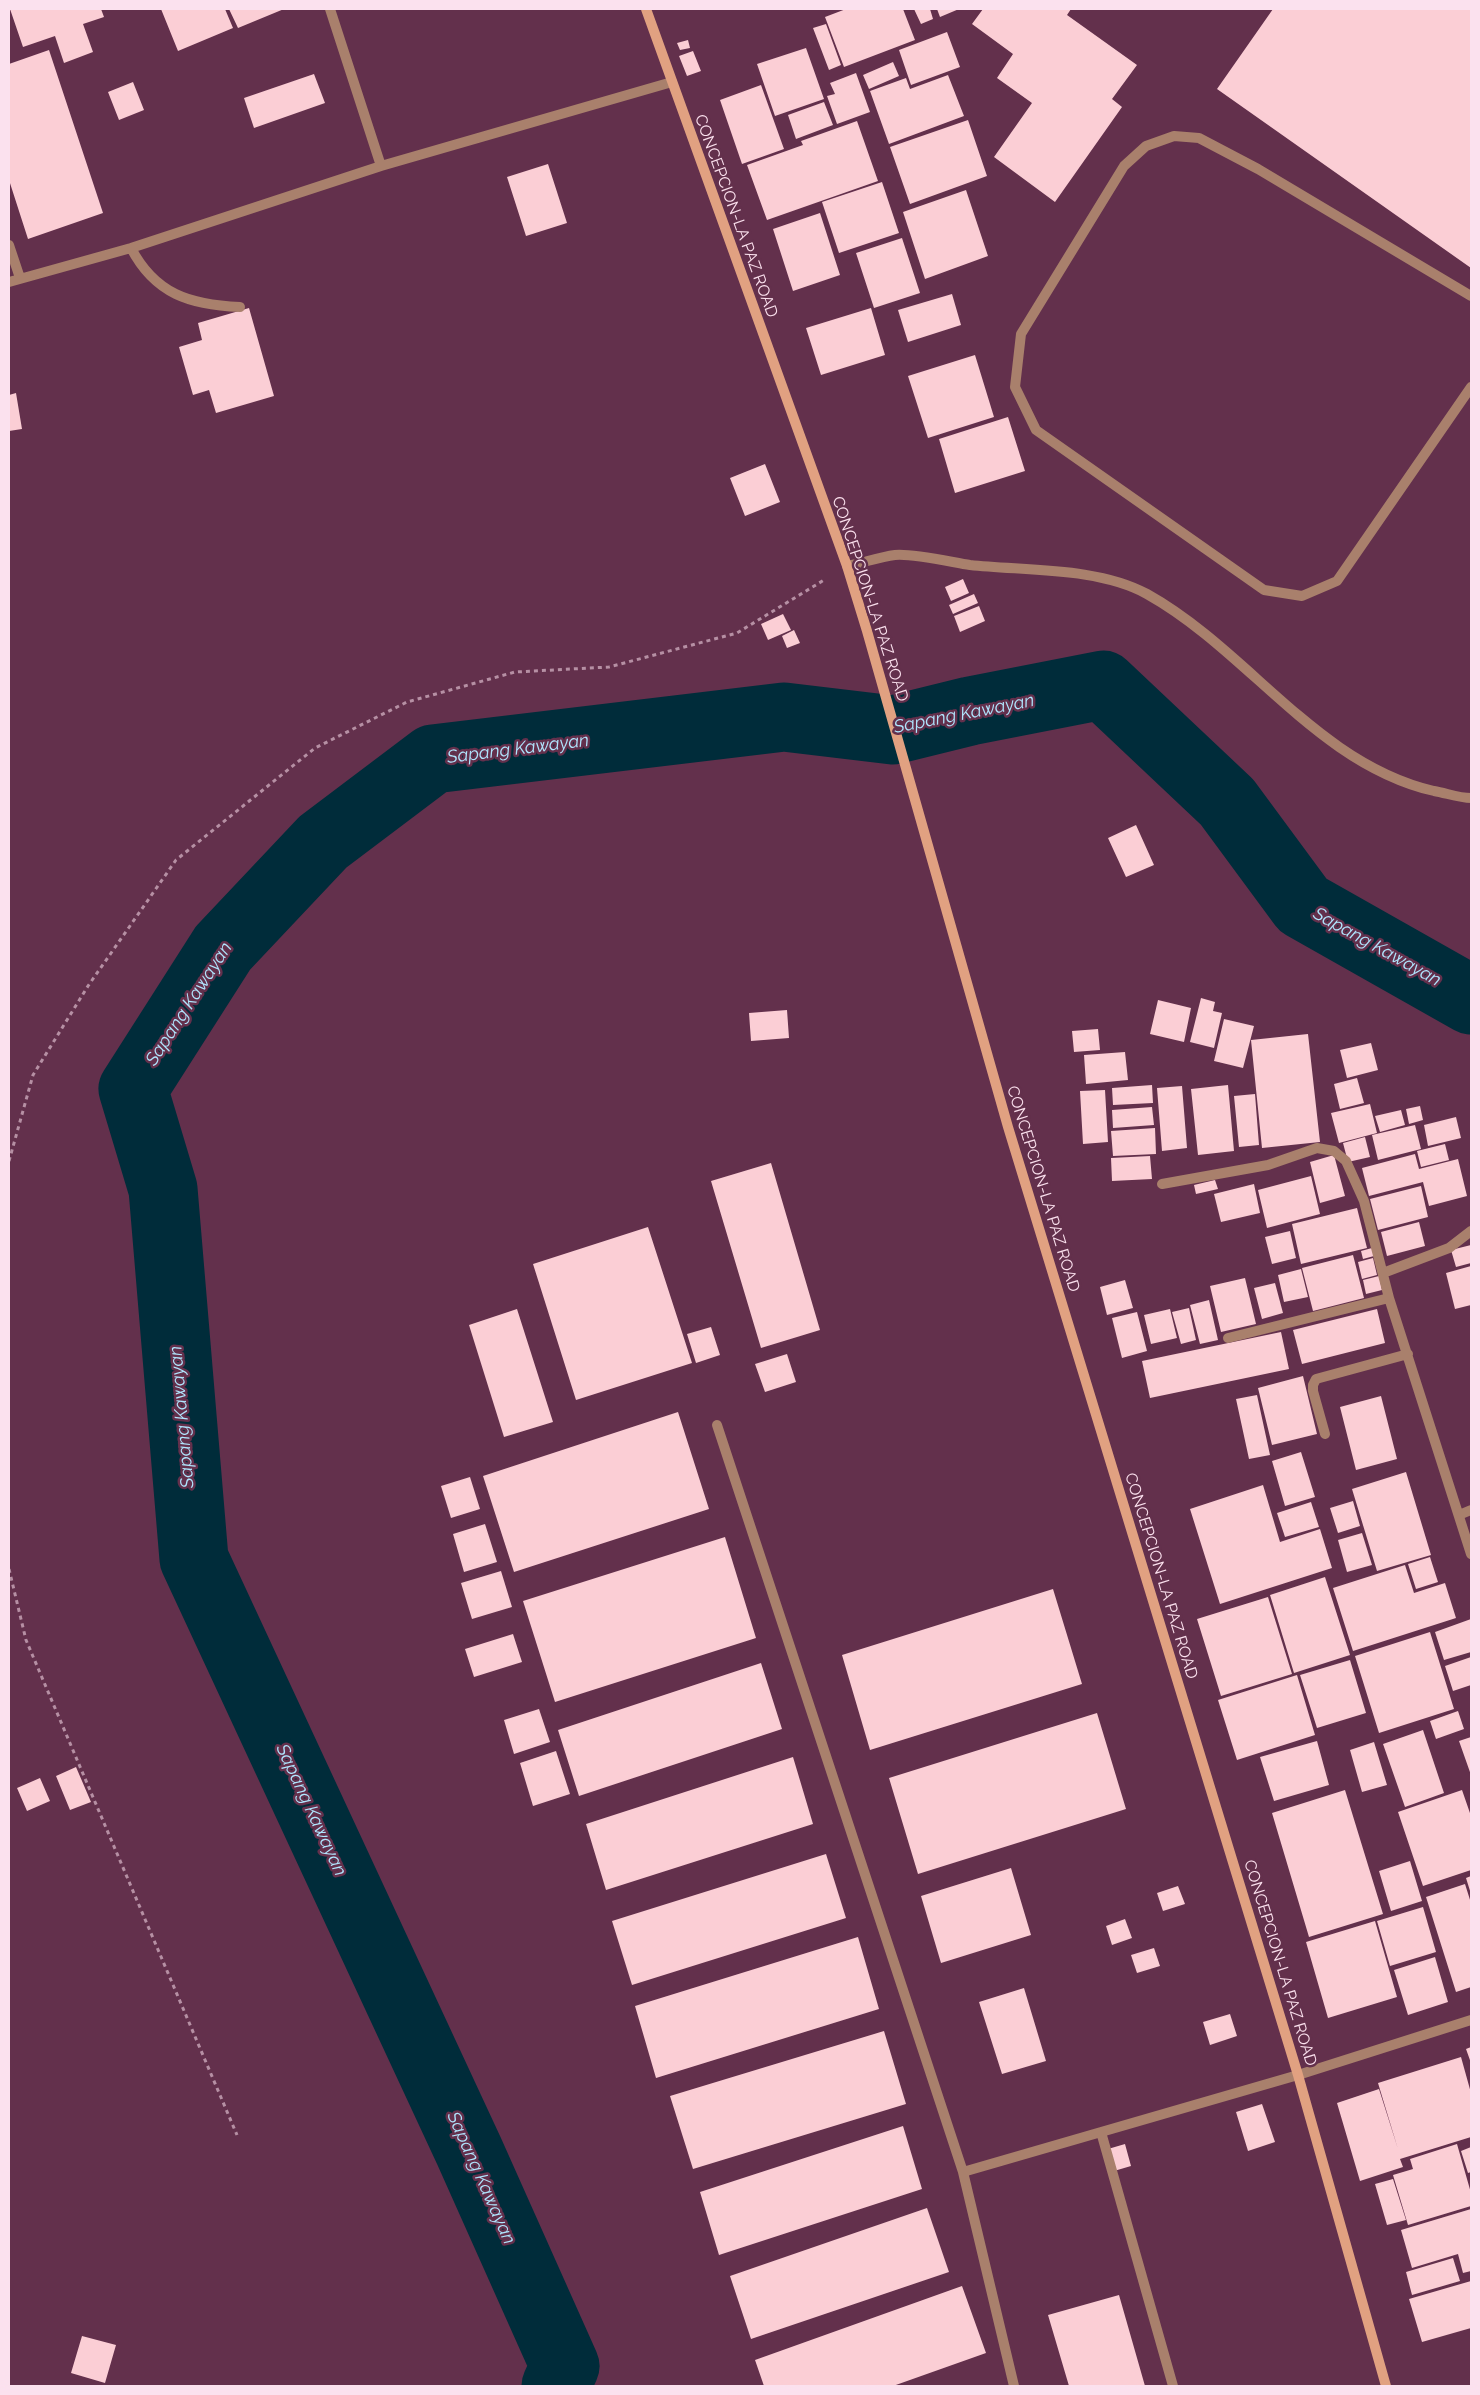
<!DOCTYPE html>
<style>
body{margin:0}
#map{position:relative;width:1480px;height:2395px;overflow:hidden;background:#63304c;font-family:Raleway,sans-serif}
canvas{display:block}
.frame{position:absolute;inset:0;border:10px solid #fbe1ee;pointer-events:none}
</style>
<div id="map">
<canvas width="1480" height="2395"></canvas>
<div class="frame"></div>
</div>
<script>
const context = document.querySelector('canvas').getContext('2d');
context.lineJoin = 'round';
function trace(path, color, width, dash) { context.strokeStyle = color; context.lineWidth = width; context.lineCap = dash ? 'butt' : 'round'; context.setLineDash(dash || []); context.stroke(path); }
function fill(path, color) { context.fillStyle = color; context.fill(path, 'evenodd'); }
function label(font, color, halo, rows, align = 'center') {
  context.font = font + ' Raleway,sans-serif'; context.lineWidth = 5; context.setLineDash([]); context.textBaseline = 'middle'; context.strokeStyle = halo; context.fillStyle = color; for (const [text, x, y, turn = 0] of rows) {
    context.save(); context.translate(x, y); context.rotate((+turn || 0) * Math.PI / 180); context.textAlign = isNaN(turn) ? turn : align; if (halo) context.strokeText(text, 0, 0); context.fillText(text, 0, 0); context.restore();
  }
}
trace(new Path2D(`
 M556 2386 565 2366 469 2151 194 1559 163 1189 133 1089 223 948 323 842 433 759 784 717 893 730 970 711 1103 685 1227 802 1303 905 1471 1000`), '#002c3a', 69);
fill(new Path2D(`
 M10 9H101L104 17 83 24 93 52 64 63 55 36 23 47Z
 M161 9H225L233 28 178 51Z
 M229 9H284L238 28Z
 M846 9H903L915 40 844 67 825 17Z
 M914 9H930L933 19 921 24Z
 M937 9H959L940 17Z
 M983 9H1071L1067 15 1137 65 1112 99 1122 107 1055 202 994 157 1032 103 997 78 1013 54 972 24Z
 M1273 9H1471V268L1217 89Z
 M826 24 841 65 829 70 813 28Z
 M947 32 960 67 911 85 899 50Z
 M688 40 690 48 680 50 677 43Z
 M806 48 824 99 775 116 757 64Z
 M49 50 103 213 28 239 9 180V64Z
 M693 51 701 71 687 76 679 56Z
 M893 62 899 76 869 89 863 75Z
 M856 73 870 112 837 124 827 96 835 94 830 83Z
 M314 74 325 103 254 128 244 98Z
 M948 75 964 116 889 144 870 91 906 78 910 89Z
 M133 82 144 110 119 120 108 92Z
 M761 85 784 149 742 164 720 100Z
 M824 102 833 125 796 139 788 115Z
 M968 120 987 176 910 204 890 147Z
 M857 121 878 181 767 220 747 165 803 145 801 141Z
 M548 164 567 223 526 236 507 177Z
 M882 182 899 233 839 253 822 202Z
 M966 190 988 256 925 279 903 212Z
 M820 213 840 275 793 291 773 229Z
 M902 238 920 293 874 308 856 253Z
 M952 294 961 325 908 342 898 310Z
 M249 308 274 396 216 413 209 390 193 395 179 347 202 340 198 323Z
 M871 308 885 355 821 375 806 328Z
 M975 355 994 417 928 438 908 376Z
 M16 393 22 429 9 431V395Z
 M1008 417 1025 471 955 493 939 439Z
 M765 464 780 502 745 516 730 478Z
 M963 579 969 593 951 601 945 587Z
 M974 594 978 603 953 614 949 605Z
 M979 606 985 621 960 632 954 616Z
 M783 614 791 630 768 640 761 624Z
 M794 630 800 643 787 648 782 636Z
 M1136 825 1154 865 1126 877 1108 838Z
 M1201 998 1215 1002 1213 1011 1222 1013 1214 1048 1190 1042Z
 M1158 1000 1191 1008 1184 1042 1150 1034Z
 M787 1010 789 1038 751 1041 749 1013Z
 M1224 1019 1254 1026 1243 1068 1214 1061Z
 M1098 1029 1100 1050 1074 1052 1072 1031Z
 M1308 1034 1320 1142 1262 1148 1251 1040Z
 M1371 1043 1378 1070 1347 1078 1340 1050Z
 M1125 1052 1128 1080 1086 1084 1084 1055Z
 M1357 1078 1364 1103 1340 1109 1334 1084Z
 M1152 1085 1153 1103 1113 1105 1112 1088Z
 M1228 1085 1234 1151 1198 1155 1191 1089Z
 M1182 1086 1187 1148 1162 1151 1157 1088Z
 M1105 1090 1108 1142 1083 1144 1080 1091Z
 M1255 1094 1259 1145 1239 1147 1234 1096Z
 M1370 1104 1377 1133 1339 1143 1331 1113Z
 M1420 1106 1423 1120 1409 1124 1406 1109Z
 M1152 1107 1154 1125 1113 1128 1112 1110Z
 M1401 1110 1405 1125 1380 1132 1375 1116Z
 M1456 1117 1461 1138 1428 1146 1424 1125Z
 M1415 1125 1421 1149 1378 1160 1372 1135Z
 M1155 1128 1156 1154 1113 1156 1111 1131Z
 M1365 1137 1370 1157 1348 1162 1343 1143Z
 M1445 1144 1449 1160 1421 1167 1417 1151Z
 M1415 1154 1419 1169 1458 1159 1467 1196 1429 1206 1423 1182 1369 1196 1362 1168Z
 M1334 1155 1345 1196 1320 1203 1310 1162Z
 M1150 1156 1152 1179 1112 1181 1111 1158Z
 M771 1163 820 1330 761 1348 711 1181Z
 M1311 1176 1320 1214 1267 1228 1258 1190Z
 M1215 1180 1218 1189 1196 1194 1194 1185Z
 M1254 1184 1260 1213 1221 1222 1214 1194Z
 M1421 1186 1428 1217 1378 1230 1370 1199Z
 M1357 1208 1367 1248 1301 1264 1292 1224Z
 M1419 1222 1425 1246 1387 1256 1381 1232Z
 M648 1227 692 1363 576 1400 533 1264Z
 M1290 1231 1296 1258 1272 1264 1265 1237Z
 M1471 1245V1263L1456 1267 1451 1250Z
 M1372 1248 1374 1256 1363 1259 1361 1251Z
 M1353 1255 1364 1298 1313 1311 1302 1268Z
 M1373 1258 1377 1275 1362 1279 1358 1262Z
 M1471 1266V1305L1455 1309 1446 1273Z
 M1301 1269 1308 1297 1284 1302 1278 1275Z
 M1379 1276 1382 1290 1366 1294 1363 1280Z
 M1245 1278 1256 1324 1221 1332 1210 1286Z
 M1125 1280 1133 1308 1107 1315 1100 1287Z
 M1275 1283 1283 1313 1262 1319 1254 1288Z
 M1209 1300 1218 1340 1200 1344 1190 1305Z
 M1189 1308 1196 1340 1181 1344 1172 1312Z
 M517 1309 553 1422 504 1437 469 1325Z
 M1170 1309 1177 1338 1151 1344 1144 1315Z
 M1377 1309 1385 1343 1302 1364 1293 1330Z
 M1137 1312 1147 1351 1122 1358 1112 1318Z
 M711 1327 720 1355 696 1363 687 1334Z
 M1281 1332 1289 1369 1150 1398 1142 1361Z
 M787 1354 796 1382 765 1392 755 1364Z
 M1303 1376 1317 1434 1272 1445 1258 1388Z
 M1257 1395 1270 1455 1249 1459 1236 1399Z
 M1381 1396 1397 1459 1356 1470 1340 1407Z
 M678 1412 709 1509 514 1572 483 1476Z
 M1301 1452 1315 1497 1285 1506 1272 1461Z
 M1406 1472 1431 1555 1377 1571 1352 1489Z
 M470 1477 480 1509 451 1518 441 1486Z
 M1263 1485 1280 1542 1320 1529 1332 1568 1220 1604 1190 1509Z
 M1353 1501 1360 1526 1338 1533 1330 1508Z
 M1311 1502 1319 1527 1285 1537 1277 1513Z
 M485 1524 497 1562 464 1572 453 1534Z
 M1362 1533 1372 1565 1347 1572 1338 1540Z
 M725 1537 756 1638 555 1702 523 1601Z
 M1430 1557 1438 1582 1416 1589 1408 1564Z
 M1405 1565 1414 1593 1445 1583 1456 1618 1353 1651 1333 1588Z
 M501 1571 512 1607 472 1619 461 1583Z
 M1325 1577 1350 1655 1294 1673 1270 1595Z
 M1053 1589 1082 1684 870 1750 842 1655Z
 M1268 1597 1292 1674 1221 1696 1197 1619Z
 M1471 1619V1652L1444 1660 1435 1632Z
 M1430 1632 1454 1709 1379 1733 1355 1656Z
 M513 1634 522 1662 474 1677 465 1649Z
 M1471 1657V1685L1453 1691 1445 1666Z
 M1350 1660 1366 1713 1317 1728 1300 1675Z
 M761 1663 782 1729 579 1796 558 1730Z
 M1297 1675 1315 1735 1237 1760 1218 1700Z
 M539 1709 550 1742 514 1754 504 1720Z
 M1458 1711 1464 1729 1436 1739 1430 1721Z
 M1097 1713 1126 1809 918 1874 889 1778Z
 M1423 1730 1444 1793 1405 1807 1383 1744Z
 M1471 1737V1775L1459 1741Z
 M1317 1741 1329 1785 1274 1801 1260 1757Z
 M1374 1742 1387 1785 1362 1792 1350 1750Z
 M556 1751 570 1794 533 1806 520 1763Z
 M793 1757 813 1824 606 1890 586 1824Z
 M76 1767 91 1802 70 1810 56 1776Z
 M40 1778 50 1801 27 1811 17 1788Z
 M1345 1790 1383 1914 1309 1937 1272 1813Z
 M1462 1790 1471 1816V1870L1423 1886 1398 1812Z
 M826 1854 846 1918 632 1985 612 1921Z
 M1410 1861 1422 1901 1391 1911 1379 1871Z
 M1011 1868 1031 1935 941 1963 921 1896Z
 M1471 1876V1894L1466 1878Z
 M1465 1884 1471 1903V1987L1456 1992 1426 1897Z
 M1178 1886 1185 1904 1163 1911 1157 1893Z
 M1423 1907 1436 1952 1390 1966 1377 1921Z
 M1125 1919 1132 1938 1112 1945 1106 1926Z
 M1375 1921 1397 1997 1328 2018 1306 1942Z
 M858 1937 879 2009 656 2078 635 2006Z
 M1154 1948 1160 1966 1137 1973 1131 1955Z
 M1435 1957 1448 2002 1408 2015 1394 1970Z
 M1024 1988 1046 2061 1002 2074 979 2002Z
 M1230 2014 1237 2036 1210 2045 1203 2022Z
 M884 2031 906 2104 693 2169 670 2096Z
 M1471 2047V2063L1466 2049Z
 M1461 2057 1471 2093V2137L1400 2159 1403 2167 1360 2181 1337 2103 1379 2089 1398 2149 1378 2083Z
 M1262 2104 1275 2142 1248 2151 1236 2112Z
 M903 2126 922 2189 719 2255 700 2192Z
 M1125 2144 1131 2166 1114 2171 1108 2149Z
 M1457 2144 1471 2193V2206L1408 2225 1393 2175 1413 2169 1410 2159Z
 M1471 2147V2172L1468 2173 1461 2151Z
 M1393 2179 1406 2220 1387 2225 1375 2184Z
 M927 2208 949 2272 751 2339 730 2276Z
 M1471 2209V2271L1463 2273 1458 2254 1412 2268 1401 2230Z
 M1453 2258 1460 2281 1412 2295 1406 2272Z
 M1471 2281V2328L1422 2342 1409 2299Z
 M962 2286 986 2353 893 2386H764L755 2360Z
 M1119 2295 1145 2386H1069L1048 2315Z
 M82 2336 116 2345 105 2383 71 2373Z`), '#fbced5');
trace(new Path2D(`
 M9 1161 33 1075 88 986 176 860 315 748 407 702 515 672 609 667 737 633 824 580
 M9 1569 26 1640 237 2135`), '#b690a4', 3, [4, 4]);
trace(new Path2D(`
 M330 9 381 166
 M9 245 20 278
 M131 248C155 294 190 305 240 307
 M9 282 131 248 381 166 672 82
 M1471 296 1258 169 1199 138 1174 136 1146 146 1124 166 1021 334 1015 387 1036 430 1264 590 1302 596 1337 581 1471 387
 M847 566C863 563 879 557 895 555 911 553 951 562 970 565 1025 571 1098 567 1147 594 1249 651 1317 764 1434 791 1446 793 1459 798 1471 798
 M717 1425 963 2172 1298 2075
 M1101 2132 1173 2386
 M963 2172 1014 2386`), '#a9806c', 10);
trace(new Path2D(`
 M1162 1184 1268 1165 1317 1148 1334 1151 1346 1161 1364 1201 1389 1298 1471 1554
 M1383 1273 1449 1248 1471 1231
 M1228 1338 1389 1298
 M1325 1434 1313 1391V1385L1316 1379 1408 1354
 M1459 1515 1471 1510
 M1298 2075 1471 2020`), '#a9806c', 10);
trace(new Path2D(`
 M646 9 847 566 867 631 1008 1127 1298 2075 1386 2386`), '#e1a181', 10);
label('16px', '#fbe1ee', '#63304c', [
 ["CONCEPCION-LA PAZ ROAD",736,216,70],
 ["CONCEPCION-LA PAZ ROAD",870,599,72],
 ["CONCEPCION-LA PAZ ROAD",1043,1189,73],
 ["CONCEPCION-LA PAZ ROAD",1161,1576,73],
 ["CONCEPCION-LA PAZ ROAD",1280,1963,73]
]);
label('italic 18px', '#b0e6fe', '#63304c', [
 ["Sapang Kawayan",964,714,-11],
 ["Sapang Kawayan",518,749,-7],
 ["Sapang Kawayan",1377,947,29],
 ["Sapang Kawayan",189,1004,-57],
 ["Sapang Kawayan",182,1417,-95],
 ["Sapang Kawayan",311,1810,65],
 ["Sapang Kawayan",481,2178,66]
]);
</script>
